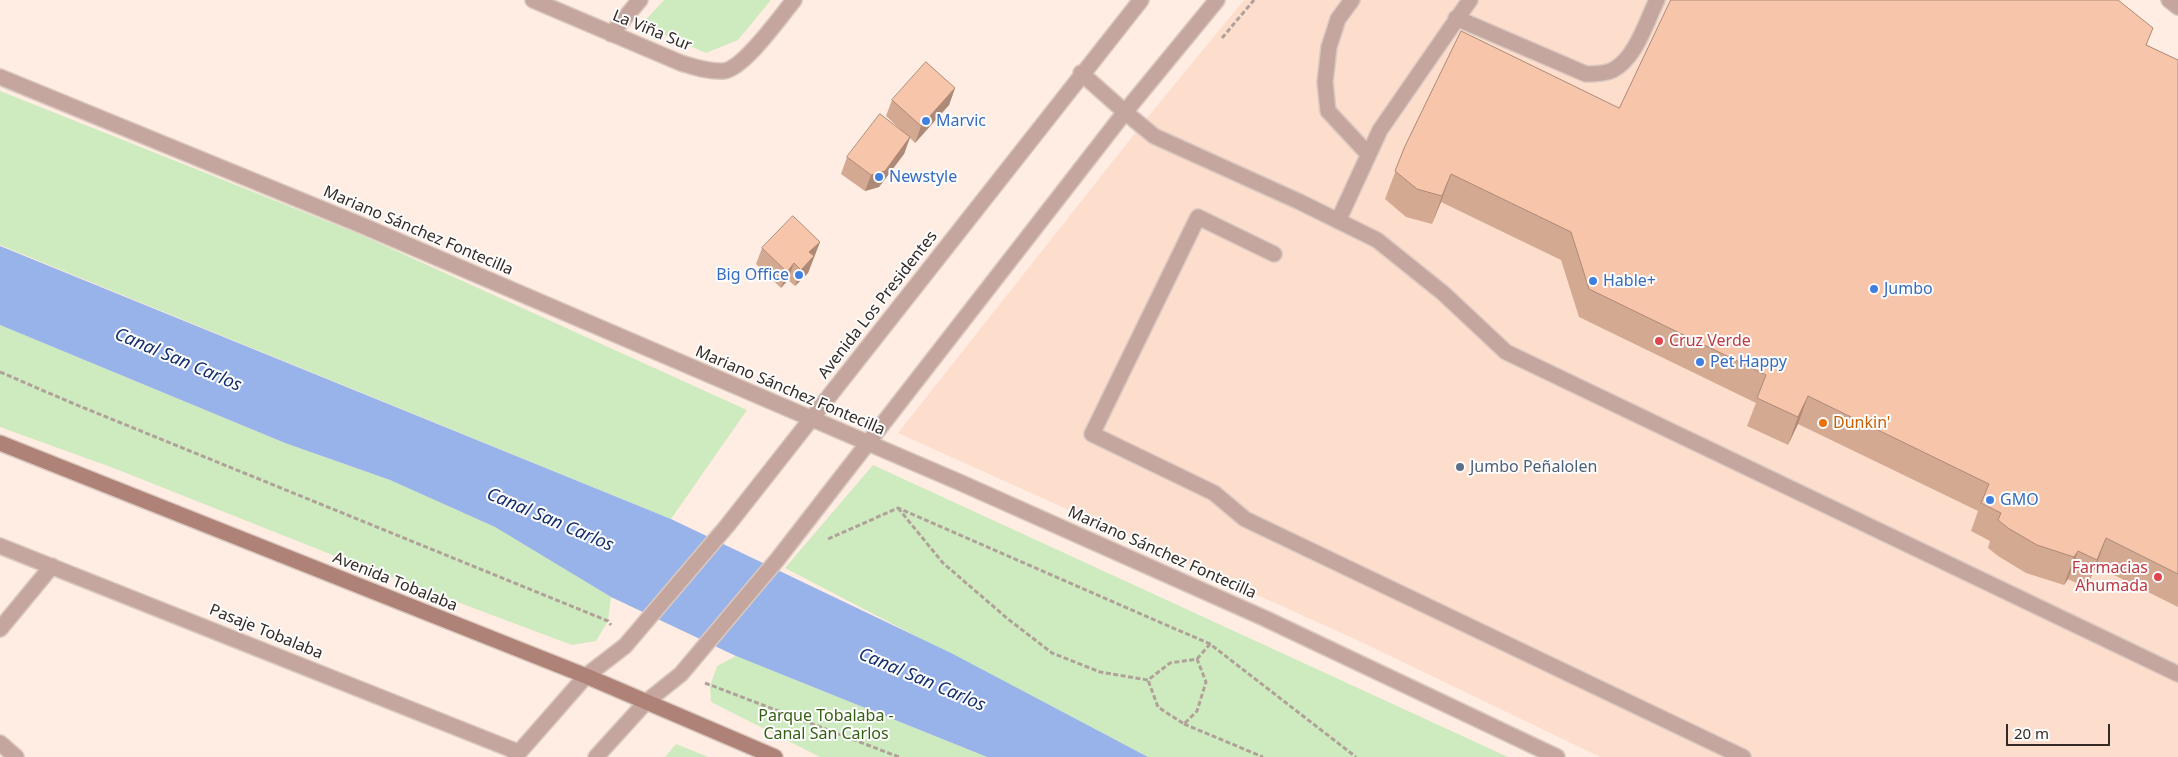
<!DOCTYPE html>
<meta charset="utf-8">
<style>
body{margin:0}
#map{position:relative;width:2178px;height:757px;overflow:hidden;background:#ffece2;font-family:"Noto Sans",sans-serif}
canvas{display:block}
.scale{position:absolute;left:2006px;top:724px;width:104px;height:22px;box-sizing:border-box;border:2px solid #342b26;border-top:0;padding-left:6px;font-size:15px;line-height:18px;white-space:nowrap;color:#342b26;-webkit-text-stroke:4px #fdfdfd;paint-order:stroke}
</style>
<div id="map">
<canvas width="2178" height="757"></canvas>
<div class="scale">20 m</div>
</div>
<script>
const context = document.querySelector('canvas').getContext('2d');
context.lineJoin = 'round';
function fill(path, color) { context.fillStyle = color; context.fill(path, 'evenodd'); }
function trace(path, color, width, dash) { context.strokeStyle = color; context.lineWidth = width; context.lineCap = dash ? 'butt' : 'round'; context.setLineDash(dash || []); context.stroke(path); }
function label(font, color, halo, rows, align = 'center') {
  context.font = font + ' "Noto Sans",sans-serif'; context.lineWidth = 4; context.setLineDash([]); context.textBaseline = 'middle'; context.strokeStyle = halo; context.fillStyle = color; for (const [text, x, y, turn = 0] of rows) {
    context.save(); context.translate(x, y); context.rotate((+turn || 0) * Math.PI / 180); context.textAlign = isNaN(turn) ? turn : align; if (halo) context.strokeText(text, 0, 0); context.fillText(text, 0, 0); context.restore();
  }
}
fill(new Path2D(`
 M1244 0H2095L2178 69V757H1600L1357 640 898 433 1147 118Z`), '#fddecd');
fill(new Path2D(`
 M664 0H771L738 40 706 53 641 25Z
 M0 91 359 234 747 410 671 519 0 245Z
 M0 325 285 443 390 480 495 527 611 597 608 621 596 641 572 645 340 558 116 469 0 427Z
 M873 465 1508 757H1148L785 568Z
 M736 656 987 757H820L711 702 710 686 717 666Z
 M676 744 706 756 708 757H665Z`), '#ceebbf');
fill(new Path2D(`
 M0 246 671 519 951 653 1148 757H987L736 656 611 597 495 527 390 480 285 443 0 325Z`), '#98b3ea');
const service = new Path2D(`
 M1352 0 1338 19 1329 47 1325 82 1328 111 1368 154
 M1456 18 1586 74C1594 74 1605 74 1613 70 1636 58 1646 22 1657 0
 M1125 112 1154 136 1300 202 1377 240 1443 293 1506 352 2178 674
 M1338 221 1380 130 1470 0
 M1274 254 1198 217 1092 434 1214 493 1245 519 1743 757`);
const minor = new Path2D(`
 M533 0 681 63C695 67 709 72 723 71 743 70 781 16 794 0
 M2169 0 2178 7
 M611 34 640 0
 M0 546 518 752
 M0 629 52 566
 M0 743 16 757`);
const tertiary = new Path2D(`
 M1081 73 1125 112
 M0 77 361 225 959 482 1264 618 1557 757
 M515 757 586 676 625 646 727 526 1141 0
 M596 757 646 702 681 674 777 560 1125 112 1217 0`);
const secondary = new Path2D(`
 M0 443 586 676 775 757`);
trace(service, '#dac9c0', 18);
trace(minor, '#dac9c0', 18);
trace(tertiary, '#dac9c0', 18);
trace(secondary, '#dac9c0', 18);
trace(new Path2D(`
 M1222 38 1254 0
 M0 372 72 403 608 621 611 625
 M898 508 943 563 1008 619 1052 653 1100 672 1148 680 1170 663 1197 659 1206 682 1197 711 1184 724 1158 707 1148 680
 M828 539 898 508 1210 644 1356 757
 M1197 659 1210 644
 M705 683 899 757
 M1184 724 1263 757`), '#b0a199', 3, [5, 2.5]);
trace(service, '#c5a69e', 15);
trace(minor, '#c5a69e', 15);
trace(tertiary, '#c5a69e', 15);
trace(secondary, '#ae8276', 15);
fill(new Path2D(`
 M2146 45 2178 60V607L2096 566 2086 588 2068 579 2064 585 2026 573 1998 556 1988 548 1990 541 1971 531 1978 511 1798 424 1788 445 1747 426 1756 403 1579 317 1561 260 1441 202 1432 224 1406 217 1385 199 1405 146 1619 108Z
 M955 88 949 105 915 143 910 138 904 154 879 187 865 191 841 174 847 157 904 133 886 116 892 100Z
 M820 242 808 273 795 286 788 280 781 288 756 264 762 248Z`), '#d4a992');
fill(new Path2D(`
 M955 88 949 105 915 143 921 126Z
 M910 137 904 154 879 187 865 191 871 175Z
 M1451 174 1441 202 1432 224 1442 196Z
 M820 242 808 273 795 286 801 270 809 252Z
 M794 263 788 280 781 288 787 272Z
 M1808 396 1798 424 1788 445 1798 417Z
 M2106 538 2096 566 2086 588 2097 560Z
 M2078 551 2068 579 2064 585 2074 557Z`), '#ad8a77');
const building = new Path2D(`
 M1671 0H2118L2153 28 2146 45 2178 60V574L2106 538 2097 560 2078 551 2074 557 2037 545 2008 528 1998 520 2001 513 1981 503 1989 484 1808 396 1798 417 1757 398 1766 375 1589 289 1571 232 1451 174 1442 196 1417 189 1395 171 1405 146 1461 31 1619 108Z
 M926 62 955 88 921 126 892 100Z
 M880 114 910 137 885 171 871 175 847 157Z
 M793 216 820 242 809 252 814 256 801 270 794 263 787 272 762 248Z`);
fill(building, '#f7c5aa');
trace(building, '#ad8a77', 1);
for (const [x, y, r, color] of [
 [926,121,5,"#3f7fe0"],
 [879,177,5,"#3f7fe0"],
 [799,275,5,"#3f7fe0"],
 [1593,281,5,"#3f7fe0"],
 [1874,289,5,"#3f7fe0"],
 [1659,341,5,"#e0444e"],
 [1700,362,5,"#3f7fe0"],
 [1823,423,5,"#e8710a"],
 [1460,467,5,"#5c6f8a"],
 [1990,500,5,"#3f7fe0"],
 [2158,577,5,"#e0444e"]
]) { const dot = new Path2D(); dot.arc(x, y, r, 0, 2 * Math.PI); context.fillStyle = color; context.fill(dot); trace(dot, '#fdfdfd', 2); }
label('16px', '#342b26', '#fdfdfd', [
 ["La Viña Sur",652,31,22],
 ["Mariano Sánchez Fontecilla",418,231,23],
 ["Avenida Los Presidentes",878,305,-52],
 ["Mariano Sánchez Fontecilla",790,391,23],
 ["Mariano Sánchez Fontecilla",1162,553,24],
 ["Avenida Tobalaba",395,582,22],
 ["Pasaje Tobalaba",266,632,22]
]);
label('16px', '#366cbe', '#fdfdfd', [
 ["Marvic",936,121],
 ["Newstyle",889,177],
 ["Big Office",789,275,"right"],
 ["Hable+",1603,281],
 ["Jumbo",1884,289],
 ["Pet Happy",1710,362],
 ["GMO",2000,500]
], 'left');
label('16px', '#be3a42', '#fdfdfd', [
 ["Cruz Verde",1669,341],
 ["Farmacias",2148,568,"right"],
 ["Ahumada",2148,586,"right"]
], 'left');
label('16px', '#c56008', '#fdfdfd', [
 ["Dunkin'",1833,423]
], 'left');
label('16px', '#4e5e75', '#fdfdfd', [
 ["Jumbo Peñalolen",1470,467]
], 'left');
label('16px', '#355f12', '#fdfdfd', [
 ["Parque Tobalaba -",826,716],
 ["Canal San Carlos",826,734]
]);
label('italic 18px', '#132e6d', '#fdfdfd', [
 ["Canal San Carlos",178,360,23],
 ["Canal San Carlos",550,520,23],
 ["Canal San Carlos",922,680,23]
]);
</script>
